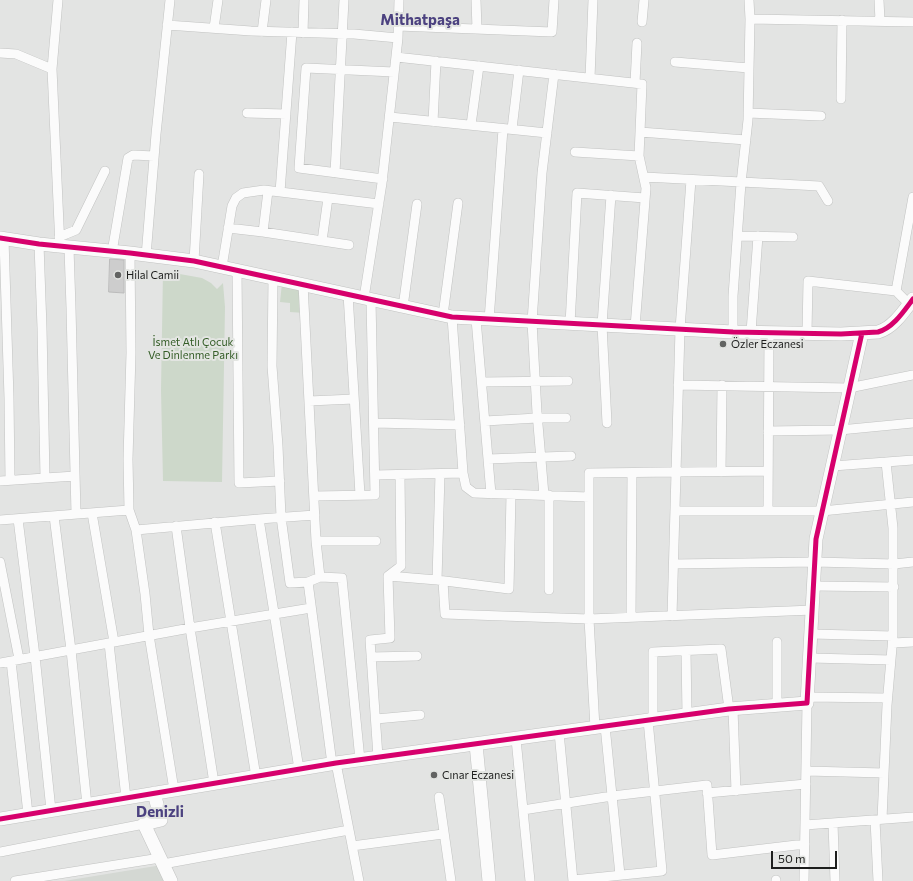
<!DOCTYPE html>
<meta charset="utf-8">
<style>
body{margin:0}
#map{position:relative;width:913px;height:881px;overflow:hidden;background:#e3e4e3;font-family:Commissioner,sans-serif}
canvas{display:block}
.scale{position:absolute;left:771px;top:851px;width:66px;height:18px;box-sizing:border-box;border:2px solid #1d1e1d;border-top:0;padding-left:5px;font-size:12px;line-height:14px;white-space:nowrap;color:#1d1e1d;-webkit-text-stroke:3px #e3e5e2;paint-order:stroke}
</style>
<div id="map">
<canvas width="913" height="881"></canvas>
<div class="scale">50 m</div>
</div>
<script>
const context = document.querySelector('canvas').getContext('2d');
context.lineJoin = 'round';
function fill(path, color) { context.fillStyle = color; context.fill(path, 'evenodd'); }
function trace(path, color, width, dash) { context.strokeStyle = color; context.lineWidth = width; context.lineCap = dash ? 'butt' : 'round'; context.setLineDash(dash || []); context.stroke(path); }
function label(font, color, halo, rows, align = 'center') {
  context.font = font + ' Commissioner,sans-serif'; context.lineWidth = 4; context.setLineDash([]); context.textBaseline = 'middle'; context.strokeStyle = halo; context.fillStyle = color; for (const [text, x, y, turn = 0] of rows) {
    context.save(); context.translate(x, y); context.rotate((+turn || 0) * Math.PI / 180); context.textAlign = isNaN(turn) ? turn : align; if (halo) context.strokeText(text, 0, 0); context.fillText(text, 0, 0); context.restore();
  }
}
fill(new Path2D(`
 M168 864 172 881H64Z`), '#d4d8d3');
fill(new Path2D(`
 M163 271 202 278 211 283 217 289 223 283 225 307 222 482 163 481 161 390Z
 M282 283 303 288 305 313 290 312V303L280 302Z`), '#cdd8ca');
const building = new Path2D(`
 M110 259 124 260V293L109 292Z`);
fill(building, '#cdcdcd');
trace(building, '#bbb', 1);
const street = new Path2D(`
 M58 0 52 69 60 247
 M476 0 477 29
 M749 0 750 19
 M879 0 880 21
 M642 22 644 0
 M167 25 251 31 354 34 398 38
 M398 26 552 32 554 0
 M214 28 218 0
 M262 32 266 0
 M303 33 304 0
 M0 53 16 54 52 69
 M396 57 642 84 639 156 646 188 635 327
 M675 62 749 68
 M590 78 593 0
 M635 83 637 43
 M841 99 842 20
 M247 113 286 114
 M748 113 821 116
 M390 117 547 133
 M433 122 436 61
 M471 125 479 66
 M512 129 519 70
 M640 132 746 140
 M575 152 639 156
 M335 173 344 0
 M644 177 819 186 828 201
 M383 179 299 168 306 68 394 72
 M268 191 263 232 349 245
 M280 192 292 32
 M228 228 263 232
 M738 236 793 237
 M59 237 76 230 105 171
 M4 239 9 398 10 480
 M322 241 328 198
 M39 244 42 328 45 478
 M69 248 71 308 76 514
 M112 252 128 158 133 155 154 156
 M130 253 131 353 128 459 129 510 136 530 145 594 149 635 174 790
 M146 256 156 134 170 0
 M194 261 199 174
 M222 267 232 206 236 198 243 193 264 190 379 204
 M237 270 239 483 280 481
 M273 278 272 366 278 446 281 517 290 583 308 582 320 577 342 578 360 760
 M303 284 316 541 320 577
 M348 294 360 495
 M364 298 382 183 398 38 399 0
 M909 304 896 291 913 197
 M403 307 417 204
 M443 315 458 203
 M452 317 463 473
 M476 319 491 494
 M489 320 503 129
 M570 324 577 193 645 198
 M733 332V296L741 183 748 120 750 19 913 22
 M751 332 758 236
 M807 333 808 281 896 291
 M482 382 568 381
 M678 385 849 388 913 375
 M309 401 354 399
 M485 421 537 418H566
 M374 423 460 425
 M607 423 602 325 611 195
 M768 431 840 430 913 423
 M488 459 571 456
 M833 466 913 460
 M721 472 722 385
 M375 475 463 473 466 487 474 493 589 497
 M0 481 75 476
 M544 495 537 413 532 322 542 173 554 74
 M549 495V590
 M314 496 375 495 371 300
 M675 511H822L913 502
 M768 511 769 332
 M92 513 114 642
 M54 516 71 650 87 805
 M18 519 35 656 51 810
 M259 519 299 769
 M0 520 129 510
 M215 522 256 777
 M176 526 190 628 214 783
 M136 530 259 519 315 515
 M316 541H376
 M0 562 19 659
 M674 564 815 562 894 564 913 562
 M388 576 437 580 509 589 511 494
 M437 580 440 474
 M443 581 445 614 589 619V473L768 471
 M308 582 332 764
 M814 586 894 587
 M672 616 680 329 691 180
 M631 617 632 473
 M811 634 893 636
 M777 642V706
 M109 643 126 798
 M893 643 913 642
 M686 651 687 715
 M371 657 417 656
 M810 658 891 660
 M11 661 28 814
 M0 663 190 628 311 608
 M808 697 887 698
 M733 709 736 791
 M376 719 420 715
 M653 719V652L721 649 729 709
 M605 726 620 875
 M595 728 589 619 813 610
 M559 732 573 881
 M516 739 530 881
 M378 757 370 640 390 638 388 576 401 566 400 475
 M336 763 359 881
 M806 771 884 773
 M707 793 806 784
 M439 797 451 881
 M523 810 612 796 707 785 712 855 805 844
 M882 819 887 705 893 636V528L886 462
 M875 820 878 881
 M833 823 835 881
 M805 825 913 817
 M352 846 443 834
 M0 852 144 824
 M163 864 349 830
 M573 880 662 871 648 720
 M15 881 160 858
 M776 881V880
 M804 881 807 703`);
const secondary = new Path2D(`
 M0 238 39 244 130 253 194 261 452 317 733 332 841 334 878 332C893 328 904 311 913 299
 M476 744 489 881
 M154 793 161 820 144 824 171 881
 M0 819 336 763 729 709 807 703 816 539 862 333`);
trace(street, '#c1c2c1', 10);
trace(secondary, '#c1c2c1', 14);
trace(street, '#fbfbfb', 9);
trace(secondary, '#fbfbfb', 13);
trace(new Path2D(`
 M0 238 39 244 130 253 194 261 452 317 733 332 841 334 878 332C893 328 904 311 913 299
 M0 819 336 763 729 709 807 703 816 539 862 333`), '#d6006c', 5);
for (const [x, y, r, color] of [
 [118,275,4,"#626362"],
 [723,344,4,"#626362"],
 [434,775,4,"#626362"]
]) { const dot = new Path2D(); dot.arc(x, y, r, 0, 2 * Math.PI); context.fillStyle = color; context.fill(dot); trace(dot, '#e3e5e2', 1.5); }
label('11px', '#1d1e1d', '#e3e5e2', [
 ["Hilal Camii",126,275],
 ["Özler Eczanesi",731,344],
 ["Cınar Eczanesi",442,775]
], 'left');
label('11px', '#345d27', '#e3e5e2', [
 ["İsmet Atlı Çocuk",193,342],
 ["Ve Dinlenme Parkı",193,355]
]);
label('bold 15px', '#4c4280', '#e3e5e2', [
 ["Mithatpaşa",420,20],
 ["Denizli",160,812]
]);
</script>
